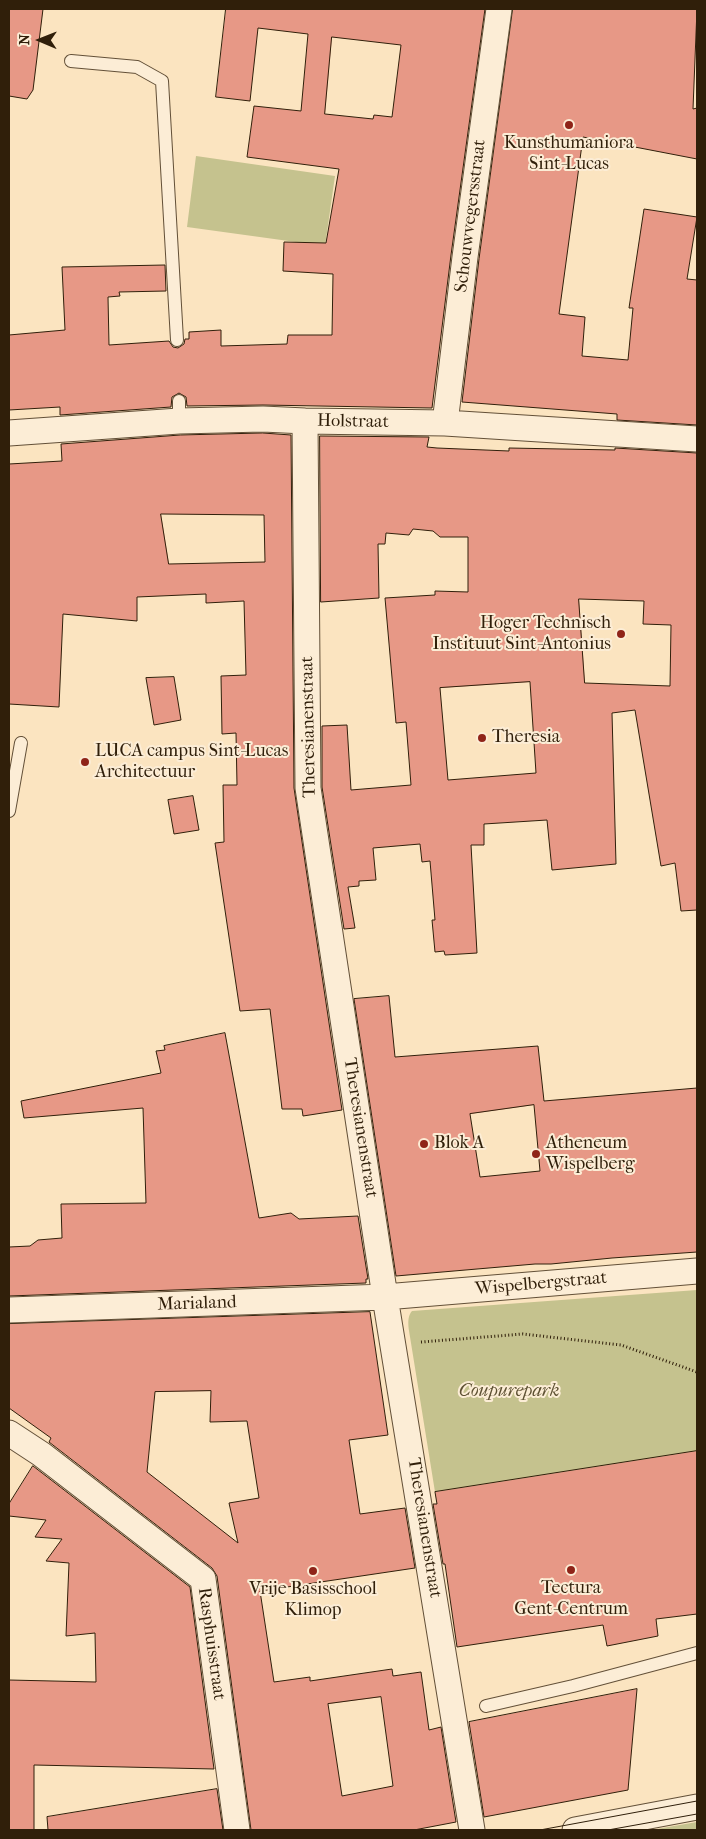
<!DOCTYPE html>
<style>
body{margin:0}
#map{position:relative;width:706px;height:1839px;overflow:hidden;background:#fbe4c0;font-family:"IM FELL French Canon",serif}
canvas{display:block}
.frame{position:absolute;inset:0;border:10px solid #301f0a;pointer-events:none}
.north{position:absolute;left:15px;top:15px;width:50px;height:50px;-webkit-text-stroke:4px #fcedd6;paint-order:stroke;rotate:271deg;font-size:14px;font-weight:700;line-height:20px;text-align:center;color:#301f0a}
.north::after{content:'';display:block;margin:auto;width:18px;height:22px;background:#301f0a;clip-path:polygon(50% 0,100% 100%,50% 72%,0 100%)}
</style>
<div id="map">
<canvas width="706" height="1839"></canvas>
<div class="frame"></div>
<div class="north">N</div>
</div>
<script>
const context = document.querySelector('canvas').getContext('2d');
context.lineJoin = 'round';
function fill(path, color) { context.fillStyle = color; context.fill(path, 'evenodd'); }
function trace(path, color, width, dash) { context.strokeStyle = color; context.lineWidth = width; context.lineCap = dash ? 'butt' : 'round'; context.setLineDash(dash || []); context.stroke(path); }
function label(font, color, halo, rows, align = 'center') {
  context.font = font + ' "IM FELL French Canon",serif'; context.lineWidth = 4; context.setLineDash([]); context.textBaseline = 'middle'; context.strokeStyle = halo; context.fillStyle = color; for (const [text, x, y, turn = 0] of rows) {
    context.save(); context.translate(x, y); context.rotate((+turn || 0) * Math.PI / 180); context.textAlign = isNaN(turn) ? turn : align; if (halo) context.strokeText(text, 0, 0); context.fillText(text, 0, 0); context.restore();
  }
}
fill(new Path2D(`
 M196 156 335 176 325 246 187 227Z
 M697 1290V1451L435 1492 411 1343C410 1333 405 1319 412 1311Z
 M697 1822V1830H651Z`), '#c5c28e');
const building = new Path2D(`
 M9 9H43L33 90 27 99 9 96Z
 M226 9H485L451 255 432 408 263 405 187 406 186 397 179 393 172 397 171 407 60 415V407L9 410V335L65 330 62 267 165 265 166 291 119 292 120 296 108 297 109 345 169 341 173 347 178 348 184 344 185 339H189V332L221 330V346L287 344 288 335H332L333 274 283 271 284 242 326 243 339 169 247 157 254 106 301 111 308 34 258 28 250 101 216 97ZM332 37 401 45 392 117 374 115 373 119 325 114Z
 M513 9H697L693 109 697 108V159L583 137 559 314 585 317 582 356 628 360 633 308H629L644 209 697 217 687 279 697 280V425L617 420V414L462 402 479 259Z
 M263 433 291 435 294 788 342 1110 303 1116 302 1109H282L270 1009 240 1011 215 843 224 842 223 785H237L236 733 222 734 221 676 246 675 244 601 206 603V594L137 597V621L63 614 59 707 9 704V464L62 461 61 444 180 435ZM161 514 264 515 265 562 169 564Z
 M320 436 429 437 427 447 437 448 509 451V448L615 450V448L697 453V910L681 911 675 863 661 866 635 710 612 713 616 864 552 870 547 820 484 824V845H471L477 953 445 955 444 951 435 952 432 920H435L430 861 422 862 420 844 373 848 376 880 359 881V886L348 887 355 928 344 929 322 787V726L347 725 351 790 411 785 406 722 396 723 385 598 435 595V591L468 592V537H440L433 531 413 529 409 535 386 533 385 544H378L379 598 321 602ZM579 599 644 601 643 624 671 625 670 686 585 683ZM530 682 536 773 448 780 440 688Z
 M174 677 181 720 154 725 146 678Z
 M193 796 199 830 174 834 168 800Z
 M389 996 395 1057 538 1046 544 1101 697 1088V1252L612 1258 551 1264H535L396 1276 354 999ZM534 1105 540 1171 480 1177 470 1114Z
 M225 1033 259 1218 291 1213 299 1219 358 1216 368 1279H366V1283L9 1296V1247L30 1246 38 1240 62 1238 61 1204 146 1203 143 1108 24 1118 21 1101 161 1073 156 1051 165 1050 164 1046Z
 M370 1312 388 1435 349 1440 360 1514 405 1508 415 1568 260 1591 274 1682 310 1677V1681L392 1669 393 1676 421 1672 429 1730 441 1727 456 1822 414 1830H251L217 1576 212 1568 49 1442 51 1438 9 1408V1324ZM211 1391 210 1422 247 1421 259 1498 229 1503 238 1543 147 1472 155 1392ZM381 1697 393 1786 342 1796 328 1704Z
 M697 1451V1614L656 1619 658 1636 607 1646 603 1625 457 1647 445 1564H443L433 1504H437L435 1492Z
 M33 1466 190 1587 214 1769 34 1765V1830H9V1680L96 1682 95 1633 66 1636 69 1563 46 1561 62 1539 35 1537 46 1520 9 1516V1504Z
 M637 1689 628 1790 484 1817 469 1722Z
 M217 1789 223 1830H48L47 1817Z`);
fill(building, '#e79886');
trace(building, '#301f0a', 1);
const lane = new Path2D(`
 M71 61 137 67 162 81 177 340
 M179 401V421
 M9 811 21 743
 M486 1706 573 1686 697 1653`);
const street = new Path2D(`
 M305 421 308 788 385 1297 472 1830
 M445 423 465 257 499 9
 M9 433 179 421 263 419 305 421 445 423 697 439
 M9 1310 385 1297 697 1271
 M9 1433 41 1454 203 1579 237 1830
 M575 1830 697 1807`);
trace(lane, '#635038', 14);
trace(street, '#635038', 27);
trace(new Path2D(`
 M421 1342 523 1334 621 1345 697 1372`), '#301f0a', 3, [1, 2.5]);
trace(lane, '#fcedd6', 12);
trace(street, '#fcedd6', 25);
trace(new Path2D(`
 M540 1830 697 1801
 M608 1830 697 1814`), '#301f0a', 1);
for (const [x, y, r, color] of [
 [569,125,5,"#8f2418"],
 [621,634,5,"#8f2418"],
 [482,738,5,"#8f2418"],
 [85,762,5,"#8f2418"],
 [424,1144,5,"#8f2418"],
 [536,1154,5,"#8f2418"],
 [571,1570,5,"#8f2418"],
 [313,1571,5,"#8f2418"]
]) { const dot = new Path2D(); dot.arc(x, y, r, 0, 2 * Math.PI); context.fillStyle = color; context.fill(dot); trace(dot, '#fcedd6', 2); }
label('18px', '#301f0a', '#fcedd6', [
 ["Kunsthumaniora",569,144,"center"],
 ["Sint-Lucas",569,165,"center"],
 ["Hoger Technisch",611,624,"right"],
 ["Instituut Sint-Antonius",611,645,"right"],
 ["Theresia",492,738],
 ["LUCA campus Sint-Lucas",95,752],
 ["Architectuur",95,773],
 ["Blok A",434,1144],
 ["Atheneum",546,1144],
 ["Wispelberg",546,1165],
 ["Tectura",571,1589,"center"],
 ["Gent-Centrum",571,1610,"center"],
 ["Vrije Basisschool",313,1590,"center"],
 ["Klimop",313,1611,"center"]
], 'left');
label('18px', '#301f0a', '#fcedd6', [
 ["Schouwvegersstraat",471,216,-83],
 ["Holstraat",353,422,1],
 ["Theresianenstraat",309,727,-91],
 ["Theresianenstraat",360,1128,81],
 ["Wispelbergstraat",541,1284,-5],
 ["Marialand",197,1304,-2],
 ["Theresianenstraat",424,1528,81],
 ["Rasphuisstraat",211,1644,82]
]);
label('italic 18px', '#5d5032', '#fcedd6', [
 ["Coupurepark",509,1392]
]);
</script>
